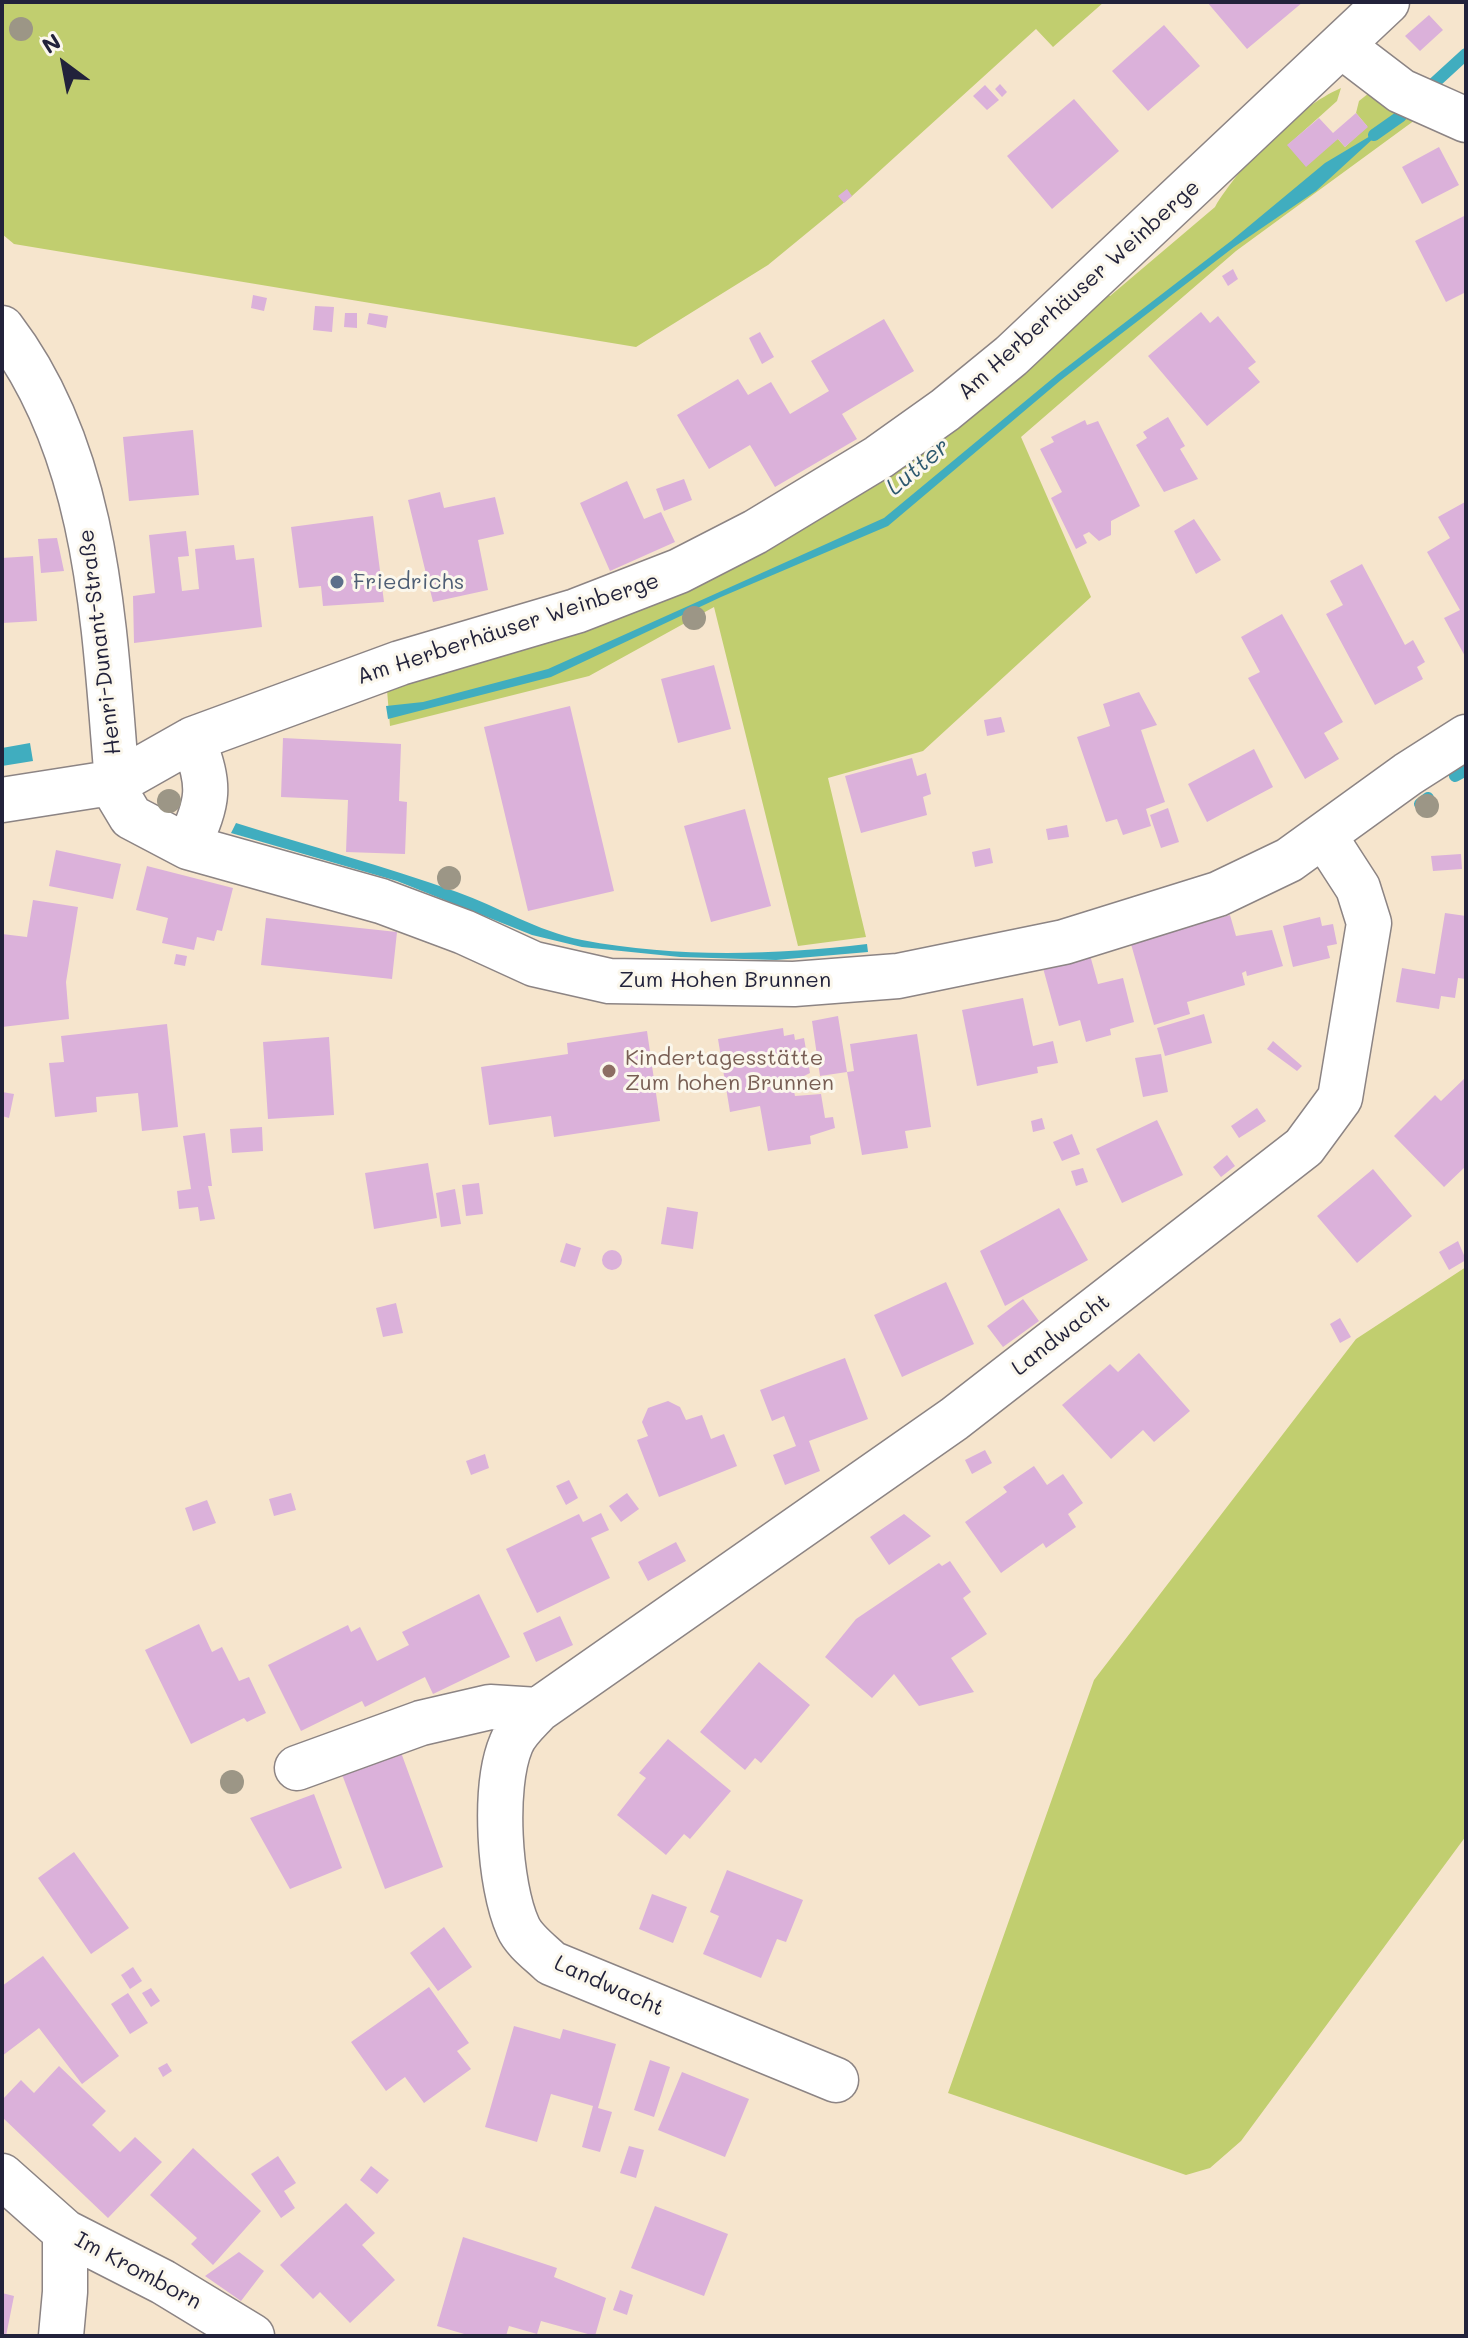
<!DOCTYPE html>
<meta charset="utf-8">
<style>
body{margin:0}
#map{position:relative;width:1468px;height:2338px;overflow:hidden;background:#f6e5cd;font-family:Mali,sans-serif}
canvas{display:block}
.frame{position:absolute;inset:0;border:4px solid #22223b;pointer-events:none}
.north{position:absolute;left:24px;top:24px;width:80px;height:80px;-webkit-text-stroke:6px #fbf7ec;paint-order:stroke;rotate:328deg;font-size:22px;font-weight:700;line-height:32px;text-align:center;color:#22223b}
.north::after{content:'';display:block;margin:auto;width:28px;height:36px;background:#22223b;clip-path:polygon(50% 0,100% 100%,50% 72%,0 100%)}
</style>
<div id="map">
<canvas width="1468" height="2338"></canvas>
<div class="frame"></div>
<div class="north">N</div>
</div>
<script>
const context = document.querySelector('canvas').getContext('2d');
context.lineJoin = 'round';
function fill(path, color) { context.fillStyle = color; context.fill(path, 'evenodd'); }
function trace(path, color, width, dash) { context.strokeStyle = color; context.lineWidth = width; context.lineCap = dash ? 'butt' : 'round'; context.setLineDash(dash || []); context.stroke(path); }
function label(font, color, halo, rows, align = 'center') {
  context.font = font + ' Mali,sans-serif'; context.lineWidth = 6; context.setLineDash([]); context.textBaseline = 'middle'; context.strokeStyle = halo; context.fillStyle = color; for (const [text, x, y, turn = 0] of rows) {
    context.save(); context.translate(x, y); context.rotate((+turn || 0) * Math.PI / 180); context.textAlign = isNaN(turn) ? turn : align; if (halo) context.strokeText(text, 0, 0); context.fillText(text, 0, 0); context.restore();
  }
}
fill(new Path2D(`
 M2 2H1104L1053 47 1036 29 852 196 768 265 636 347 14 244 2 234Z
 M1341 88 1337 101 1288 145 1338 139 1345 147 1367 126 1356 113 1359 101 1369 93 1415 120 1236 251 1021 437 1091 597 923 751 828 778 866 937 798 946 714 607 589 676 390 726 387 690 554 639 1103 289 1110 296 1215 207C1239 166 1297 107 1341 88Z
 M1466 1267V1836L1241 2141 1210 2168 1186 2175 948 2093 1094 1680 1356 1339Z`), '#c1ce6f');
fill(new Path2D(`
 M1387 126 1316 191 1234 247 1061 380 888 526 721 597 551 677 388 719 386 706 423 702 548 669 884 518 1058 374 1231 241 1325 163Z
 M30 743 33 761 2 766V748Z
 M236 823C309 846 384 866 457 892 499 907 537 931 582 940 675 958 774 955 867 944L868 952 776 960 680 957 582 947 532 935 397 881 231 833Z`), '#40adbf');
trace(new Path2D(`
 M1431 86 1466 54
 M1374 135 1401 116
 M1455 776 1466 770
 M1420 804 1428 798`), '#40adbf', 12);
fill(new Path2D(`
 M1207 2H1303L1247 49Z
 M1429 15 1443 30 1420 51 1405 36Z
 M1164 25 1200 66 1148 111 1112 71Z
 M1000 84 1007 92 1002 97 995 89Z
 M985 85 999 100 987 110 973 96Z
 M1074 99 1119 151 1052 209 1007 156Z
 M1356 113 1368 127 1345 147 1338 139 1306 167 1287 145 1319 118 1333 133Z
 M1439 147 1459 185 1422 204 1402 167Z
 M847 189 852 196 844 203 838 196Z
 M1466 215V292L1446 302 1415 241Z
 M1233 269 1238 279 1228 286 1222 276Z
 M253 295 267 298 264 311 251 308Z
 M315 306 334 307 332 332 313 330Z
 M1201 312 1210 323 1218 316 1256 362 1248 368 1260 382 1207 426 1148 356Z
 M345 313H357V328L344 327Z
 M369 313 388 316 386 328 367 324Z
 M884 319 914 371 842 414 857 439 775 487 750 445 709 469 677 415 738 379 748 395 771 382 790 414 829 391 811 361Z
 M760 332 774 357 762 364 749 338Z
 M1168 417 1185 446 1180 449 1198 479 1164 492 1136 445 1147 438 1143 432Z
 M1085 420 1087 425 1098 421 1140 506 1111 521V535L1099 541 1089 532 1083 535 1087 543 1076 549 1051 498 1062 492 1040 449 1054 442 1051 437Z
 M193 430 199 495 129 501 123 437Z
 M684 479 692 500 664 511 656 489Z
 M627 481 644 519 661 512 675 542 610 571 580 503Z
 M440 492 444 508 495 497 504 534 478 540 488 590 433 602 408 500Z
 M1465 502 1466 504V658L1444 618 1460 610 1427 552 1450 538 1438 517Z
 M373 516 384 602 323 606 321 586 299 588 291 527Z
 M1194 519 1221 560 1196 574 1174 531Z
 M186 531 189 556 178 557 182 591 199 589 195 549 234 545 236 560 254 558 262 627 134 643 133 596 155 593 149 535Z
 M57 538 64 571 41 573 38 539Z
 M33 556 37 621 2 623V558Z
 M1362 564 1405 645 1413 640 1425 662 1417 667 1423 679 1375 705 1326 614 1343 605 1330 581Z
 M1282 614 1343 722 1324 733 1339 759 1305 779 1248 678 1260 672 1241 637Z
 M714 665 731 729 678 743 661 679Z
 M1139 692 1157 725 1141 730 1165 802 1146 809 1151 826 1123 835 1117 819 1106 822 1077 737 1110 726 1103 704Z
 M570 706 614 891 528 911 484 727Z
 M1001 717 1005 732 987 736 984 720Z
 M283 738 401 744 399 801 407 802 405 854 346 852 348 800 281 797Z
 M1254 749 1273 787 1207 822 1188 784Z
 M912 758 917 776 926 773 931 794 923 797 927 815 861 833 845 776Z
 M1168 808 1179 842 1161 848 1150 815Z
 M745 809 771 906 711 922 684 826Z
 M1067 825 1069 837 1048 840 1046 829Z
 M990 848 993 863 975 867 972 852Z
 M56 850 121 864 113 899 49 886Z
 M1461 854 1462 869 1433 871 1431 856Z
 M147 866 233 888 222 931 217 930 214 941 197 937 194 950 162 943 168 918 136 910Z
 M33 900 78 907 66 982 69 1019 2 1027V934L27 937Z
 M1445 913 1466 916V979L1458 978 1455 998 1441 996 1439 1009 1396 1002 1402 968 1435 974Z
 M1230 915 1236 936 1272 930 1283 966 1247 976 1246 971 1242 973 1245 985 1187 1002 1190 1014 1154 1025 1131 944Z
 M1320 917 1322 926 1333 924 1337 944 1327 946 1330 958 1293 967 1283 926Z
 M266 918 397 932 392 979 261 965Z
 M176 954 187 956 185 966 174 964Z
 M1090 955 1098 984 1123 978 1134 1022 1110 1029 1111 1035 1086 1042 1080 1020 1059 1026 1043 968Z
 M1023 998 1033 1046 1053 1041 1058 1063 1037 1067 1038 1073 977 1086 962 1010Z
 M1204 1014 1212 1043 1165 1056 1157 1028Z
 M838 1016 847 1072 820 1076 812 1021Z
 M167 1024 178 1127 142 1131 138 1093 96 1097 97 1112 55 1117 49 1063 64 1062 61 1036Z
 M783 1028 784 1036 794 1034 795 1040 804 1038 810 1073 792 1082 795 1096 821 1094 825 1118 833 1117 835 1128 810 1136 811 1144 768 1151 760 1106 730 1112 718 1039Z
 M647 1031 660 1121 554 1137 551 1116 489 1125 481 1067 568 1054 567 1043Z
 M917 1034 931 1127 905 1131 908 1148 862 1155 847 1072 854 1071 850 1044Z
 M329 1037 334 1115 268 1119 263 1042Z
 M1273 1041 1302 1066 1297 1071 1267 1049Z
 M1161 1054 1168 1092 1143 1097 1135 1058Z
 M1466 1077V1166L1444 1187 1394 1136 1435 1095 1441 1101Z
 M2 1092 14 1094 9 1118 2 1116Z
 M1257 1108 1266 1121 1239 1138 1231 1126Z
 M1042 1118 1045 1129 1033 1132 1031 1121Z
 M1157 1120 1183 1175 1122 1203 1096 1149Z
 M262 1127 263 1151 232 1153 230 1129Z
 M205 1133 212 1186H208L215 1219 200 1221 198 1207 179 1209 177 1191 191 1189 183 1136Z
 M1072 1134 1080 1154 1062 1161 1053 1142Z
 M1227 1155 1235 1166 1221 1177 1213 1167Z
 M428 1163 437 1218 374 1229 365 1173Z
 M1083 1168 1088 1182 1076 1186 1071 1171Z
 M1373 1169 1412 1216 1357 1263 1317 1216Z
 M479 1183 483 1214 466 1216 462 1185Z
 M455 1189 461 1224 441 1227 436 1193Z
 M667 1207 698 1212 693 1249 661 1244Z
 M1059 1208 1088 1260 1005 1306 980 1251Z
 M1458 1241 1466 1260 1449 1270 1439 1252Z
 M566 1243 581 1248 575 1267 560 1262Z
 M602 1260a10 10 0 1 1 20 0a10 10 0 1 1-20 0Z
 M946 1282 974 1344 902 1377 874 1315Z
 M1023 1299 1039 1321 1003 1347 987 1326Z
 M396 1303 403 1333 383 1337 376 1308Z
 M1340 1318 1351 1337 1340 1343 1330 1324Z
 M1139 1353 1190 1411 1154 1442 1143 1430 1111 1459 1062 1405 1110 1364 1118 1372Z
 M845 1358 868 1419 809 1441 820 1471 785 1485 773 1455 796 1446 784 1416 772 1421 760 1390Z
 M668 1401 680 1407 686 1420 702 1415 711 1439 724 1434 737 1466 659 1497 637 1440 648 1436 642 1422 648 1408Z
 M985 1450 992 1463 972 1474 965 1460Z
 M485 1454 489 1468 471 1475 466 1461Z
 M1034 1466 1047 1485 1063 1474 1083 1503 1068 1514 1076 1527 1046 1548 1043 1543 1001 1573 965 1522 1007 1492 1003 1487Z
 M569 1480 578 1498 566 1505 556 1486Z
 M291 1493 296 1510 274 1516 269 1499Z
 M627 1493 639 1509 621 1522 609 1506Z
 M207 1500 216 1523 193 1531 185 1508Z
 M601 1513 609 1530 591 1538 610 1578 537 1613 506 1549 579 1514 583 1522Z
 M904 1514 931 1536 889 1565 870 1537Z
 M676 1542 686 1561 648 1581 638 1562Z
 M950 1561 971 1592 963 1598 987 1634 951 1658 974 1692 919 1706 894 1674 872 1698 825 1657 856 1619 939 1563 942 1566Z
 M479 1594 510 1657 433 1694 425 1677 365 1707 362 1701 301 1731 268 1665 348 1625 351 1632 360 1627 377 1661 409 1645 402 1632Z
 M560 1616 573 1645 536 1662 523 1633Z
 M199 1624 212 1652 222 1647 239 1681 249 1677 266 1713 247 1722 244 1718 191 1744 145 1650Z
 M759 1662 810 1705 761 1763 755 1758 745 1770 700 1732Z
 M668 1739 731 1791 690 1839 684 1834 666 1855 617 1815 646 1778 639 1773Z
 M399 1747 443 1867 385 1889 340 1769Z
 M314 1794 342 1868 290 1889 250 1818Z
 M74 1852 129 1928 91 1954 38 1878Z
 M727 1870 803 1900 786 1942 777 1939 761 1978 703 1954 719 1916 710 1912Z
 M652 1894 687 1907 673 1943 639 1929Z
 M444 1927 472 1967 438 1991 410 1953Z
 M43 1956 119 2056 82 2084 39 2028 2 2056V1986Z
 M133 1967 142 1981 130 1989 121 1975Z
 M429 1987 469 2043 457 2051 471 2069 424 2103 405 2077 386 2091 351 2042Z
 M151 1988 160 2001 151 2007 142 1993Z
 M128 1993 148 2023 130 2034 111 2004Z
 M514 2026 560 2039 563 2029 616 2044 598 2108 612 2112 600 2152 582 2147 593 2106 551 2094 537 2142 485 2127Z
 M650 2060 670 2067 654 2117 634 2110Z
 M167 2063 172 2071 163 2077 158 2068Z
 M59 2066 106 2111 92 2125 120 2152 135 2137 162 2162 108 2218 2 2117V2100L21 2080 34 2093Z
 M682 2072 749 2099 725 2157 658 2130Z
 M629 2146 644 2150 636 2178 620 2173Z
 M193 2148 261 2211 213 2265 191 2244 197 2238 150 2195Z
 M278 2156 296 2183 284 2191 295 2208 281 2218 251 2174Z
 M371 2166 389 2180 377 2194 360 2180Z
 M346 2203 375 2233 362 2245 395 2280 350 2323 320 2292 313 2299 280 2265Z
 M655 2206 728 2234 704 2296 631 2268Z
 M463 2237 557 2268 554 2277 606 2298 595 2336 541 2321 537 2334 509 2326 506 2336H471L437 2326Z
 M239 2252 264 2271 241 2301 205 2276Z
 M620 2290 633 2295 627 2315 613 2310Z
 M2 2293 14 2296 6 2336H2Z`), '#dbb1da');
const minor = new Path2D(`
 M1342 46 1401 91 1466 120
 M2 328C100 456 104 629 117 782L119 797 131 817 188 847 381 901 464 932 534 964 609 981 794 984 898 976 1064 942 1218 894 1289 860 1408 774 1466 737
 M2 800 117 782 193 739 400 663 576 611 679 571 755 532 879 457 945 410 1011 356 1387 2
 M188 847C209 798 211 789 193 739
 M297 1768 421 1723 490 1707 538 1710
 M836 2080 551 1963C541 1953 524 1941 518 1927 499 1885 493 1787 511 1744 516 1731 529 1720 538 1710L954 1419 1304 1147 1340 1098 1369 923 1358 888 1325 837
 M2 2176 65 2232 163 2282 252 2336
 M61 2336 65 2292V2232`);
trace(minor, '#8c8484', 47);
trace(minor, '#fff', 44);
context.fillStyle = '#9c9686';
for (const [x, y] of [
 [21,29],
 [694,618],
 [169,801],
 [1427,806],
 [449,878],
 [232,1782]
]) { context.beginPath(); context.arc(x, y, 12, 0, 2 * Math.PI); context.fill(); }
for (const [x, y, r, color] of [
 [337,582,8,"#5c6f8a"],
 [609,1071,8,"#8d6e63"]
]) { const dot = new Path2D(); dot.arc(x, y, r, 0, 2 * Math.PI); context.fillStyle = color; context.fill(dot); trace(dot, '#fbf7ec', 3); }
label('22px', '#22223b', '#fbf7ec', [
 ["Am Herberhäuser Weinberge",1079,290,-42],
 ["Am Herberhäuser Weinberge",508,629,-18],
 ["Henri-Dunant-Straße",100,642,-97],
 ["Zum Hohen Brunnen",725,980],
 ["Landwacht",1061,1335,-38],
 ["Landwacht",609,1986,24],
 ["Im Kromborn",138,2271,28]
]);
label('22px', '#4e5e75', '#fbf7ec', [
 ["Friedrichs",353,582]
], 'left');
label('22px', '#785e54', '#fbf7ec', [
 ["Kindertagesstätte",625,1058],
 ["Zum hohen Brunnen",625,1083]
], 'left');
label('italic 24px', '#2e5a70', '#fbf7ec', [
 ["Lutter",918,467,-40]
]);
</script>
